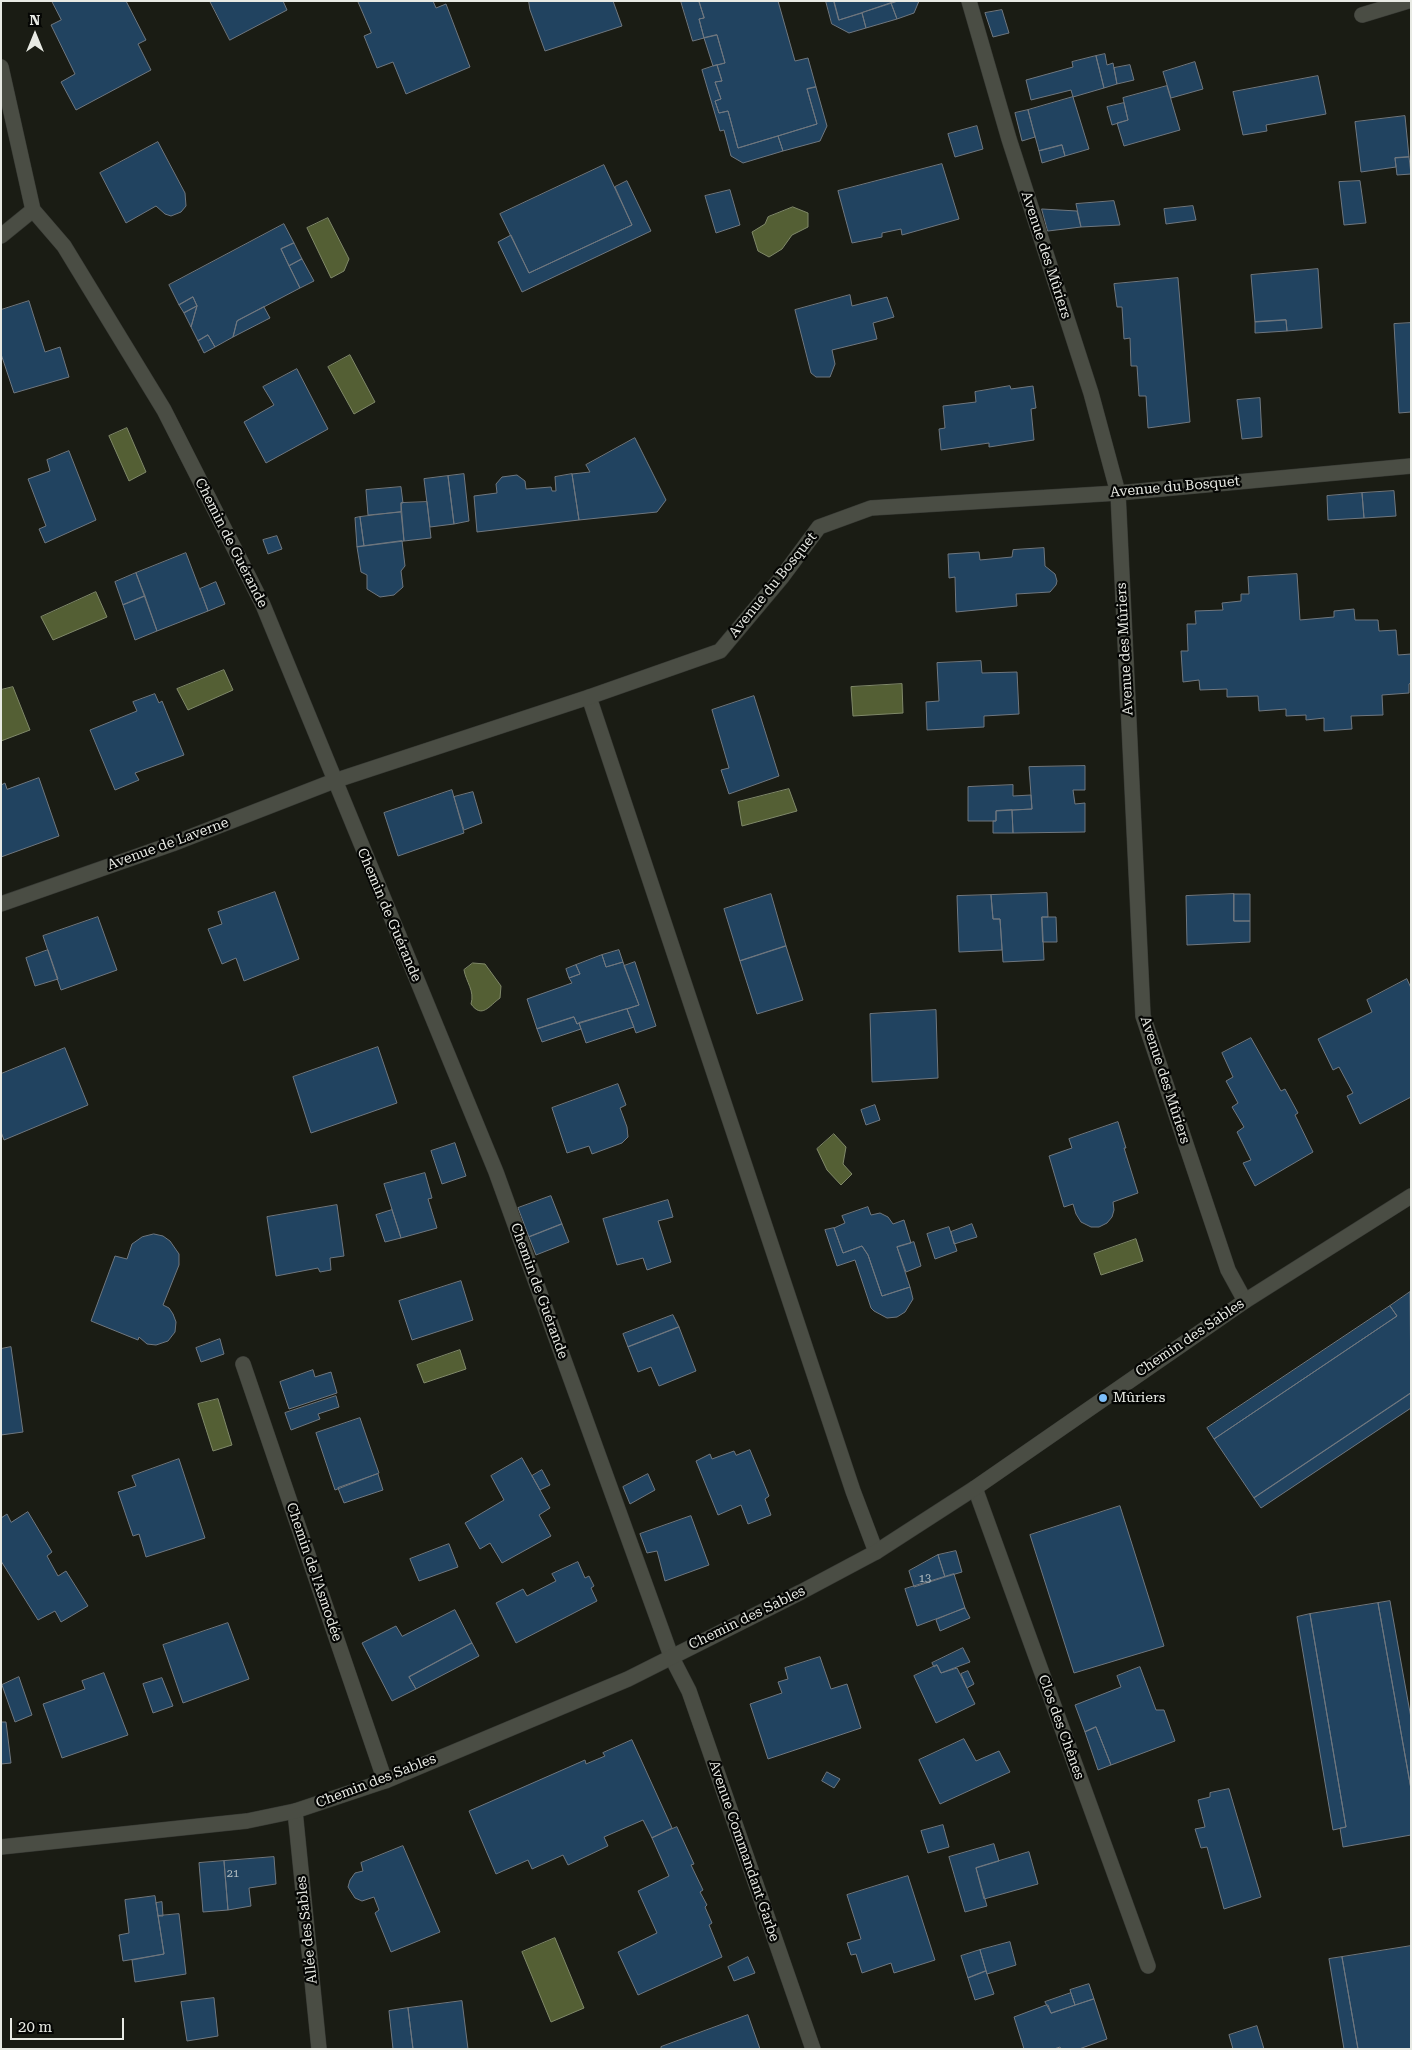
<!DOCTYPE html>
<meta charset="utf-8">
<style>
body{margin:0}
#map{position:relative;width:1412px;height:2050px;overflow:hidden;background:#1a1c14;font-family:"Roboto Serif",serif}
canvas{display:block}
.frame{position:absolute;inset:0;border:2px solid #e8eae4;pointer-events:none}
.north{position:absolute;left:10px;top:10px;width:50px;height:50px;-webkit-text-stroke:4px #050604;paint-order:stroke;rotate:0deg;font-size:14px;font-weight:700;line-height:20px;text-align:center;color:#e8eae4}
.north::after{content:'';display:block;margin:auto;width:18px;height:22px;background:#e8eae4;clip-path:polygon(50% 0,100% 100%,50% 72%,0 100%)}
.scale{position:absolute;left:10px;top:2018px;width:114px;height:22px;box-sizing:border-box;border:2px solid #e8eae4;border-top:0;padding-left:6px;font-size:15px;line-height:18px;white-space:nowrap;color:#e8eae4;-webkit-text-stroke:4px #050604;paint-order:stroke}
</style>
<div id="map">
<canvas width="1412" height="2050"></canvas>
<div class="frame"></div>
<div class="north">N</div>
<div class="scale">20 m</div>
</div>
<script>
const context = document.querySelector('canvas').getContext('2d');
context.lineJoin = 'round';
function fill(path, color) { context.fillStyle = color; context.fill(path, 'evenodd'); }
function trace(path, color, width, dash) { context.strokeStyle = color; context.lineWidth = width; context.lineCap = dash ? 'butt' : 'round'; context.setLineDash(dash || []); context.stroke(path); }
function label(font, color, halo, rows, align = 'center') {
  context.font = font + ' "Roboto Serif",serif'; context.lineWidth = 4.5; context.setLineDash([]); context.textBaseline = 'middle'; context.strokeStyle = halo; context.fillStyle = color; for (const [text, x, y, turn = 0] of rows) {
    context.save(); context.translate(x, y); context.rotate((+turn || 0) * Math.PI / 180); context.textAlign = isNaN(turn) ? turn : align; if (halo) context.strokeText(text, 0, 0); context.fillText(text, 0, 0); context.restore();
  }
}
const water = new Path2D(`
 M793 207 808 213V227L792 235 782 249 769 257 758 251 752 232 765 224 768 217Z
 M328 218 349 259 344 271 331 278 307 228Z
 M350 355 375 402 354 414 328 367Z
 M127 428 146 472 129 481 109 436Z
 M96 592 107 617 53 640 41 617Z
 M224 670 233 690 188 710 177 689Z
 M902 684 903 713 853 716 851 687Z
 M13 687 30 730 1 741V690Z
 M789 789 797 811 742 826 738 802Z
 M473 963 485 964 501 986 500 998C489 1006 482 1019 471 1004 475 991 466 982 464 970Z
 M834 1134 846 1147 843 1164 852 1174 841 1185 827 1170 817 1149Z
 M1136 1239 1143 1261 1101 1275 1094 1254Z
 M460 1350 466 1369 424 1383 417 1365Z
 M218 1399 232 1445 213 1451 198 1404Z
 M555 1938 584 2008 551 2022 522 1952Z`);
fill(water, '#545f34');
trace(water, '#808969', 1);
const building = new Path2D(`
 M52 1H126L146 40 138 44 151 70 76 110 61 82 75 74 51 25 61 20Z
 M210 1H283L287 10 230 40Z
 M358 1H433L436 8 446 4 470 67 406 94 393 62 377 68 364 36 371 33Z
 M529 1H613L622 26 545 51 530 10Z
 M681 1H699L704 18 699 19 704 38 693 41Z
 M699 1H778L795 61 808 58 816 87 807 89 817 124 738 148 728 111 719 113 715 101 721 99 715 82 722 81 717 65 725 63 717 35 704 38 699 19 704 18Z
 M826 1H834L839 20 862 13 866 28 849 33 832 24Z
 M834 1H898L839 20Z
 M898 1H919L914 13 897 19 891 3Z
 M891 3 897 19 866 28 862 13Z
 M1002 10 1009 33 993 37 985 13Z
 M717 35 725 63 713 66 704 38Z
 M1105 54 1107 65 1113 63 1117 84 1104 88 1096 56Z
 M1096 56 1104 88 1073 97 1071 90 1031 100 1026 80 1073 67 1072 62Z
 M1195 62 1203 89 1171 98 1163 72Z
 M717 65 722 81 715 82 721 99 715 101 719 113 728 111 738 148 778 136 783 151 743 163 731 156 724 130 720 131 702 70Z
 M1130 65 1134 80 1117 84 1114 68Z
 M1318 76 1326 114 1266 125 1267 131 1243 135 1233 92Z
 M1167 86 1180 130 1124 146 1117 123 1128 120 1123 98Z
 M816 87 827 126 820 141 783 151 778 136 817 124 807 89Z
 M1073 97 1089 149 1065 156 1062 145 1039 151 1028 110Z
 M1124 103 1128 120 1112 125 1107 107Z
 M1028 110 1035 137 1022 141 1015 113Z
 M1405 116 1409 157 1395 158 1396 167 1361 172 1355 122Z
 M977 126 983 149 955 157 948 134Z
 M158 142 185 193 186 206 181 212 171 216 165 214 156 206 126 223 100 173Z
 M1062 145 1065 156 1042 163 1039 151Z
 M1409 157 1411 174 1397 175 1395 158Z
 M942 164 959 219 902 235 901 229 882 233V237L852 243 838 191Z
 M604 165 632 225 529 273 500 214Z
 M627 181 651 231 522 292 498 242 511 235 529 273 632 225 615 187Z
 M1360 181 1366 223 1344 225 1339 182Z
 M730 190 740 225 716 233 705 196Z
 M1114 201 1120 225 1081 227 1076 204Z
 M1193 206 1196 220 1166 224 1164 209Z
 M1042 209 1077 211 1081 227 1048 231Z
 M284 224 294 243 281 249 300 288 237 321 233 337 215 347 208 335 198 341 191 327 197 306 193 297 179 305 169 285Z
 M294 243 302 259 289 266 281 249Z
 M302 259 314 281 300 288 289 266Z
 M1318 269 1322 328 1287 331 1286 320 1255 322 1251 275Z
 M1178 278 1190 422 1148 428 1146 396H1139L1137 366H1131L1130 338 1124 339 1122 307H1117L1114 284Z
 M850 295 852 306 887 297 894 317 873 323 877 339 832 350 835 364 830 377H816L811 373 795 310Z
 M193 297 197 306 184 313 179 305Z
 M29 301 45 352 60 347 69 377 14 393 1 354V310Z
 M197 306 191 327 184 313Z
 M264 307 270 318 233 337 237 321Z
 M1286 320 1287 331 1255 333V322Z
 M1411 323V412L1399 413 1394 324Z
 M208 335 215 347 204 353 198 341Z
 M297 369 328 429 266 463 244 422 274 405 263 387Z
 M1010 386 1011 389 1033 386 1036 408 1031 409 1034 440 989 447V443L941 450 939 429 945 428 943 406 976 402 975 392Z
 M1260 398 1262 437 1242 439 1237 400Z
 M635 438 666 500 657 512 579 520 572 474 590 472 586 465Z
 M69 451 96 520 45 543 39 529 46 526 28 479 50 471 47 460Z
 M464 474 469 521 454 524 448 476Z
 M572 474 579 520 477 532 474 496 497 493 496 484 502 477 517 475 525 481 526 489 551 487 552 491H556L555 477Z
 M448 476 454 524 430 527 424 479Z
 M401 487 403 503H401V512L368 515 366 490Z
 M1394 491 1396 516 1364 518 1362 493Z
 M1362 493 1364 518 1328 520 1327 496Z
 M427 502 431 538 404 541 401 503Z
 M401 512 404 541 364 546 360 517Z
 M360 517 364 546 357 547 355 518Z
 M277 536 282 549 268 554 263 540Z
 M402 541 405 566 401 571 403 587 394 595 380 597 367 589V575L361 572 357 547Z
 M1044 548 1045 566 1055 574 1057 581 1056 585 1050 592 1016 594 1017 606 956 612 955 577 949 578 948 554 979 552 980 560 1012 557 1013 550Z
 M186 553 208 611 157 631 136 573Z
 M136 573 145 596 123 605 115 582Z
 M1297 574 1300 620 1334 617V611L1354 609 1355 620H1378L1379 631 1396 630 1398 655 1411 654V683L1409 684V693L1382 695 1383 715 1351 716 1352 729 1324 731V718L1306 720V715L1286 716V709L1259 711 1258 696 1227 697V689L1200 690 1199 680 1183 682 1181 651H1188L1187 624H1196L1195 611 1223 610 1222 603 1241 601V594H1249L1248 577Z
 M216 582 225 604 208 611 200 589Z
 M145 596 157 631 135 640 123 605Z
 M981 661 982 673 1017 672 1019 714 984 716V727L927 730 926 702 939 701 937 663Z
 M155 694 159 703 162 701 184 755 135 773 139 780 115 790 90 730 137 711 133 702Z
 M754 696 779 776 729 794 721 770 729 768 712 710Z
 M1085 766V790H1073L1075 804 1085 803V832L1013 833 1012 810 1032 809 1029 767Z
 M39 778 59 836 1 857V785L5 783 7 789Z
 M1013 785V796L1031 795 1032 809 996 811V821H968V787Z
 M452 790 464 833 398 856 384 813Z
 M473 792 482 823 464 830 454 797Z
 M1012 810 1013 833H993V821H996V811Z
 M275 892 299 959 244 981 236 958 222 964 208 929 222 924 218 912Z
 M1047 893 1048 917H1042L1044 960 1003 962 1000 919H993L991 895Z
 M771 894 786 946 740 961 724 909Z
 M1234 894V921H1250V942L1187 945 1186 896Z
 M1234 894H1250V921H1234Z
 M991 895 993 919H1000L1002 950 959 952 957 896Z
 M98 917 117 970 61 990 43 936Z
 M1042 917H1056L1057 942H1043Z
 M786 946 803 1000 757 1014 740 961Z
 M48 950 58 979 35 986 26 958Z
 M619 950 623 962 606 967 602 955Z
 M602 955 606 967 623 962 639 1005 577 1024 574 1017 537 1029 527 999 572 983 569 978 580 974 576 965Z
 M635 962 656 1026 636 1033 627 1009 639 1005 624 966Z
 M576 965 580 974 569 978 566 969Z
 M1407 979 1411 988V1097L1360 1124 1347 1096 1353 1093 1339 1067 1333 1070 1318 1039 1372 1012 1367 1000Z
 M627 1009 634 1027 586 1043 579 1023Z
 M936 1010 938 1078 872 1082 870 1014Z
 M574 1017 577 1024 579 1023 581 1029 542 1042 537 1029Z
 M1251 1038 1281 1091 1285 1089 1298 1113 1295 1115 1313 1152 1255 1186 1243 1163 1251 1160 1237 1132 1244 1127 1232 1107 1238 1103 1226 1081 1233 1077 1222 1053Z
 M378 1047 397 1103 311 1133 293 1077Z
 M65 1048 88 1105 4 1140 1 1132V1074Z
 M618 1084 626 1105 620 1108 627 1127 628 1137 622 1143 592 1154 589 1146 567 1153 552 1108Z
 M875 1105 880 1120 866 1125 861 1110Z
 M1118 1122 1126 1148H1124L1138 1193 1113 1202 1114 1210 1112 1217 1107 1223 1099 1227H1091L1081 1222 1076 1214 1073 1204 1064 1207 1049 1156 1072 1148 1069 1139Z
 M455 1143 466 1176 442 1184 431 1151Z
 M425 1173 432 1198 428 1199 437 1228 401 1238 384 1184Z
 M551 1196 562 1224 529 1237 518 1208Z
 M668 1200 673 1217 658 1221 671 1262 647 1270 643 1258 617 1265 603 1219Z
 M337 1205 344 1256 330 1258 331 1270 320 1272 318 1268 276 1276 267 1217Z
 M868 1207 871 1215 880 1213 888 1217 893 1224 904 1220 911 1243 897 1247 910 1287 882 1296 868 1255 862 1246 843 1253 834 1228 845 1223 842 1216Z
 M392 1210 401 1238 385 1242 376 1215Z
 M562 1224 569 1242 536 1255 529 1237Z
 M972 1224 977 1237 954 1244 951 1232Z
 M949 1227 957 1251 935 1259 927 1234Z
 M834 1228 843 1253 862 1246 868 1255 882 1296 910 1287 913 1299 905 1312 897 1317 887 1318 874 1311 871 1308 855 1260 837 1266 825 1230Z
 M154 1234 163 1236 170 1241 179 1254V1265L163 1305 169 1308 173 1314 176 1322 175 1332 168 1341 156 1345 147 1344 139 1337 138 1340 91 1321 115 1256 127 1259 132 1244 142 1237Z
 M914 1242 921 1266 906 1272 897 1247Z
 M461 1281 473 1320 412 1340 399 1301Z
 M1410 1292 1411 1393 1254 1498 1214 1439 1397 1316 1390 1306Z
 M1390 1306 1397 1316 1214 1439 1207 1428Z
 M673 1315 679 1327 628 1347 623 1334Z
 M679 1327 696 1371 659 1386 651 1367 638 1372 628 1347Z
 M220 1339 224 1354 201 1362 196 1348Z
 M11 1347 23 1432 1 1435V1349Z
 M313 1370 315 1377 331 1372 337 1393 289 1409 280 1382Z
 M1411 1393V1408L1261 1508 1254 1498Z
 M336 1396 339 1407 318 1414 320 1419 291 1430 285 1413Z
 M360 1418 379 1473 335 1490 316 1433Z
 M750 1450 769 1496 765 1499 771 1515 748 1524 741 1505 718 1515 696 1461 710 1454 712 1459 734 1451 736 1455Z
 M522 1458 550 1508 539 1515 551 1536 502 1563 490 1543 480 1549 465 1523 504 1500 491 1476Z
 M179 1459 205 1538 146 1557 139 1534 133 1536 118 1492 136 1486 132 1476Z
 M542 1470 550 1485 540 1490 532 1476Z
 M378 1474 383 1490 344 1503 338 1488Z
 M648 1474 655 1490 630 1504 623 1487Z
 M1120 1506 1164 1646 1074 1673 1030 1535Z
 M28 1512 52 1552 47 1556 58 1576 66 1571 88 1606 61 1622 55 1611 38 1620 1 1561V1518L7 1514 11 1522Z
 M691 1516 709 1565 665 1581 657 1551 647 1553 640 1534Z
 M449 1544 458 1567 419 1581 410 1559Z
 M956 1551 962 1572 945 1577 938 1555Z
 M938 1555 945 1577 914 1587 909 1571Z
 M578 1562 585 1578 589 1576 594 1586 591 1588 597 1601 516 1643 496 1603 523 1589 527 1596 556 1581 552 1574Z
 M954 1574 965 1608 917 1626 905 1589Z
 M1390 1601 1411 1718V1789L1378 1603Z
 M1378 1603 1411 1789V1835L1343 1847 1340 1828 1346 1827 1310 1614Z
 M965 1608 970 1618 940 1631 936 1620Z
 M455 1610 472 1643 409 1677 416 1689 392 1701 362 1643 396 1626 402 1636Z
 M1310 1614 1346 1827 1333 1830 1297 1617Z
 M228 1623 249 1679 183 1703 163 1645Z
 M472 1643 479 1656 416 1689 409 1677Z
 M963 1648 970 1662 941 1673 937 1665 934 1667 932 1663Z
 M820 1657 831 1689 847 1684 861 1728 768 1759 750 1704 782 1693 778 1682 788 1679 785 1668Z
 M937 1665 941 1673 957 1668 975 1704 936 1723 914 1676Z
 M1140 1667 1156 1710H1164L1175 1741 1111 1765 1096 1727 1085 1732 1075 1705 1121 1687 1117 1676Z
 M968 1671 974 1684 967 1688 961 1674Z
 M104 1673 128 1735 62 1758 43 1704 85 1689 82 1681Z
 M19 1677 32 1715 15 1722 2 1685Z
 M162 1678 173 1706 153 1713 143 1684Z
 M1 1722H6L11 1763 1 1764Z
 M1096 1727 1111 1765 1098 1770 1085 1732Z
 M964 1739 976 1761 999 1751 1010 1772 940 1804 919 1760Z
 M632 1740 672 1828 652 1838 643 1820 604 1837 608 1846 568 1865 563 1855 532 1869 528 1860 496 1874 469 1811 585 1760 586 1764 605 1756 603 1753Z
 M827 1772 840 1779 834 1788 822 1781Z
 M1229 1789 1261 1897 1224 1909 1207 1847 1201 1848 1195 1829 1205 1827 1198 1800 1210 1797V1793Z
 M943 1825 949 1847 928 1853 921 1831Z
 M677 1827 694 1864 691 1865 703 1890 700 1892 707 1905 705 1907 712 1923 709 1925 722 1957 638 1995 618 1952 657 1933 638 1891 669 1876 652 1838Z
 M994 1844 999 1861 976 1868 987 1906 965 1912 949 1857Z
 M403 1846 440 1932 391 1952 375 1913 379 1910 374 1897 362 1901 355 1898 348 1887 350 1880 355 1873 363 1871 361 1863Z
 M1029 1852 1038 1884 984 1899 976 1868Z
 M274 1857 276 1884 249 1888 251 1906 228 1910 224 1861Z
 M224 1861 228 1910 203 1912 199 1863Z
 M908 1876 935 1960 894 1973 891 1963 862 1973 856 1954 851 1955 847 1943 861 1939 847 1895Z
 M155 1896 164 1954 123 1961 119 1935 129 1933 125 1900Z
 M162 1902 163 1916H158L156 1903Z
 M179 1914 186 1974 135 1982 132 1960 164 1954 158 1916Z
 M1010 1942 1016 1965 987 1974 980 1950Z
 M1411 1946V2049H1358L1342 1957Z
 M980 1950 986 1971 968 1978 961 1956Z
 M748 1957 755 1973 734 1981 728 1967Z
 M1342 1957 1358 2049H1344L1329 1959Z
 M986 1971 994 1994 975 2000 968 1978Z
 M1089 1984 1094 1999 1075 2005 1070 1990Z
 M1071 1993 1075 2005 1051 2013 1045 2002Z
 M214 1998 218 2036 187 2041 181 2002Z
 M1094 1999 1107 2039 1079 2049H1061L1060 2047 1054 2049H1024L1014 2017 1046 2005H1048L1051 2013Z
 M462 2001 468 2049H413L408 2008Z
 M408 2008 413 2049H393L389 2011Z
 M748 2015 760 2049H661V2047Z
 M1257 2026 1264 2049H1233L1229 2035Z`);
fill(building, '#214360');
trace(building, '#6f777f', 1);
const service = new Path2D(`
 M969 1 1009 139 1091 393 1118 493
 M589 697 853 1491 876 1552
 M975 1488 1148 1966`);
const minor = new Path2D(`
 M1362 15 1408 1
 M1 67 33 210 1 236
 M33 210 64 246 164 410 263 605 496 1172 671 1656 689 1691 813 2049
 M1118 493 1143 1016 1228 1270 1245 1301
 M1 904 172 844 334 781 589 697 720 651 782 577 819 527 871 508 1118 493 1411 466
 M243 1364 385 1781
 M295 1811 319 2049`);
const tertiary = new Path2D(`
 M1 1847 247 1821 295 1811 385 1781 628 1679 801 1592 876 1552 975 1488 1245 1301 1411 1196`);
trace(service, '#373934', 16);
trace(minor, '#373934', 16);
trace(tertiary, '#373934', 16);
trace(service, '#4a4d44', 15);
trace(minor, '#4a4d44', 15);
trace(tertiary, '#4a4d44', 15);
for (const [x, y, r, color] of [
 [1103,1398,5,"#7cbef9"]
]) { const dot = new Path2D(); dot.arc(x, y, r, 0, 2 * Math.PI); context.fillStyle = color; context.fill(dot); trace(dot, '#050604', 2); }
label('11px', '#b6c0c3', null, [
 ["13",925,1579],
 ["21",233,1874]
]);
label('14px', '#e8eae4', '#050604', [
 ["Avenue des Mûriers",1046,255,72],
 ["Avenue du Bosquet",1175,487,-5],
 ["Chemin de Guérande",231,543,63],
 ["Avenue du Bosquet",773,585,-51],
 ["Avenue des Mûriers",1125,649,-93],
 ["Avenue de Laverne",168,844,-20],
 ["Chemin de Guérande",389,915,67],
 ["Avenue des Mûriers",1165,1080,72],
 ["Chemin de Guérande",539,1291,70],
 ["Chemin des Sables",1190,1338,-34],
 ["Chemin de l'Asmodée",314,1572,71],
 ["Chemin des Sables",747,1618,-26],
 ["Clos des Chênes",1061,1727,70],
 ["Chemin des Sables",376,1781,-21],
 ["Avenue Commandant Garbe",744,1851,71],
 ["Allée des Sables",307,1930,-96]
]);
label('14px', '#e8eae4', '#050604', [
 ["Mûriers",1113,1398]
], 'left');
</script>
